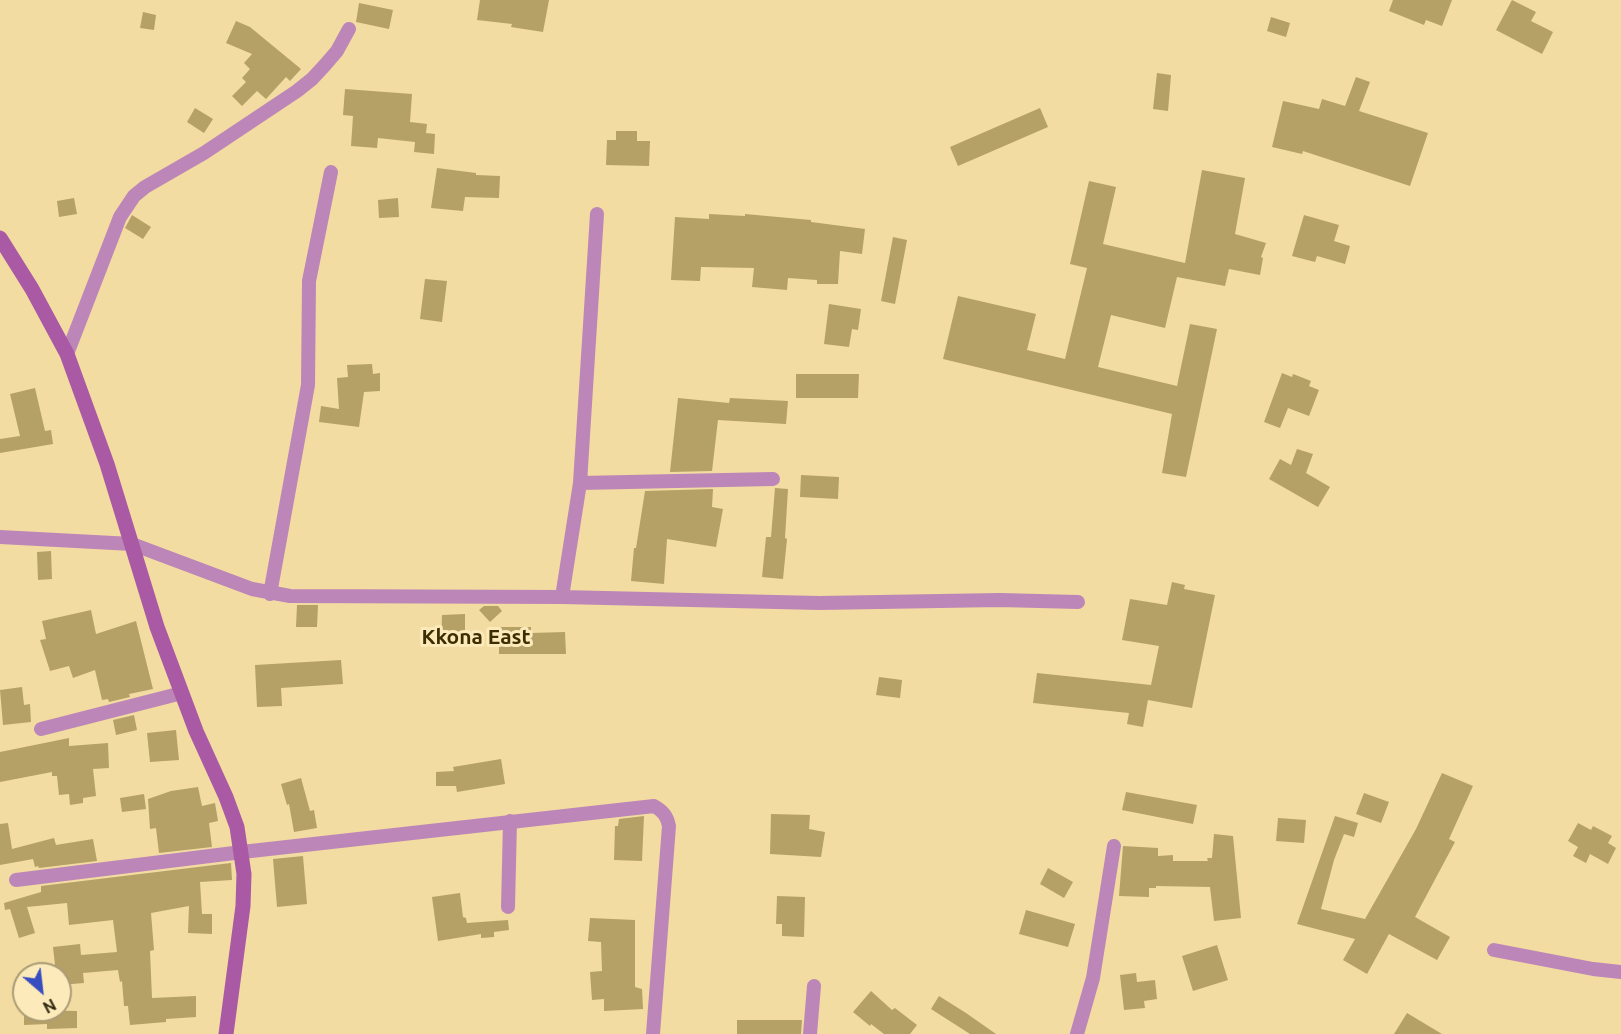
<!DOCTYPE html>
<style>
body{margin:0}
#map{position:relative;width:1621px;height:1034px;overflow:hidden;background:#f2dca1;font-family:Ubuntu,sans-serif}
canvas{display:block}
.north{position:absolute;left:12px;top:962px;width:60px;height:60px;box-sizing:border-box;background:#fceaba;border:2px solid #aa9c76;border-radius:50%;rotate:152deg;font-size:16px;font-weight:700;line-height:24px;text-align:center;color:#2f270f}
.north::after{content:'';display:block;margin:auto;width:21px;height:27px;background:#384ec0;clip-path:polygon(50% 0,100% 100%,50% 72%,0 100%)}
</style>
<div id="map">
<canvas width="1621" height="1034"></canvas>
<div class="north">N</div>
</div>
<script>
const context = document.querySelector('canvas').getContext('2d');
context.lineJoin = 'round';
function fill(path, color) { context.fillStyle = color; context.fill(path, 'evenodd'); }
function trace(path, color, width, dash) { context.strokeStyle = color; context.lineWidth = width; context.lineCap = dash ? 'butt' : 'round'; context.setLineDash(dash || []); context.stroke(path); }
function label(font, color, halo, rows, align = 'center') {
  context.font = font + ' Ubuntu,sans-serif'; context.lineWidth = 6; context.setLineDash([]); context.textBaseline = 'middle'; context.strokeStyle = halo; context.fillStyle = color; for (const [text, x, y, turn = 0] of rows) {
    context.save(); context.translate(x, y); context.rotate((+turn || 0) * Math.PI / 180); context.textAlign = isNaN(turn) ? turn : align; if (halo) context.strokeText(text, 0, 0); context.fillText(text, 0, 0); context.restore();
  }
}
fill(new Path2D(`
 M480 0H549L543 32 511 27 512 24 477 20Z
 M1393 0H1452L1442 26 1426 20 1424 25 1389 11Z
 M1512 0 1536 12 1531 21 1553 32 1542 54 1496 30Z
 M359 3 393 10 389 29 356 22Z
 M143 12 156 15 154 30 140 28Z
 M1271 17 1290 23 1286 37 1267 31Z
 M236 21 250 27 301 69 290 81 286 77 266 99 257 91 242 106 232 96 246 82 242 78 250 69 244 63 252 54 226 43Z
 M1157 73 1171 75 1168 111 1153 109Z
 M1356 77 1370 82 1359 111 1428 133 1410 186 1303 151 1302 154 1272 147 1283 101 1319 109 1322 99 1345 106Z
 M345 89 412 94 410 122 427 124 426 133 435 134 434 154 414 152 415 142 378 138 377 148 351 146 353 116 343 115Z
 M195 108 213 119 204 133 187 122Z
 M1040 108 1048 127 958 166 950 147Z
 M616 131H637V141H650L649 166 606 165 607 140H616Z
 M437 168 476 173V175L500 176 499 198 465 197 463 211 431 208Z
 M1202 170 1245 178 1235 234 1266 243 1261 257 1263 258 1260 275 1229 269 1225 286 1177 277 1165 328 1111 315 1098 367 1177 386 1190 324 1217 329 1186 477 1162 473 1172 414 943 359 958 296 1036 314 1027 350 1065 359 1087 268 1070 264 1089 181 1116 187 1103 244 1185 263Z
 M74 198 77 214 59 217 57 201Z
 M398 198 399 217 379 218 378 200Z
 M709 214 745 216V214L811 220V222L865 229 862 254 840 251 838 284H817V280L788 278 787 290 752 287 754 268 701 267 700 281 671 280 675 217 709 219Z
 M132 215 151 227 143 239 125 228Z
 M1304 215 1339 225 1334 241 1350 246 1345 264 1317 256 1315 262 1292 256Z
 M893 237 907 240 895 304 881 301Z
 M425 279 447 281 442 322 420 319Z
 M829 304 861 309 858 330 852 329 849 347 824 344Z
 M372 364 373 374 380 373V391L364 392 359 427 319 422 321 406 339 409 337 378 348 377 347 365Z
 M1282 373 1292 377 1293 374 1311 381 1309 386 1319 390 1309 416 1288 408 1280 428 1264 422Z
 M796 374H859L858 398H796Z
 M35 388 45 431 51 430 53 444 0 453V439L20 436 10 394Z
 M678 398 729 403 730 398 788 401 786 424 718 420 712 471 670 472Z
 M1297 449 1313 454 1306 473 1330 487 1318 507 1269 479 1280 459 1291 465Z
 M801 475 839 477 838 499 800 497Z
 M775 488 788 489 785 538 787 539 783 579 762 577 766 537H771Z
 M713 489 712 507 723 509 716 547 667 539 664 584 631 581 634 548H636L645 491Z
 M51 551 52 579 38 580 37 552Z
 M1172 582 1185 585 1184 589 1215 595 1192 708 1148 700 1143 727 1127 724 1129 713 1033 703 1037 673 1151 685 1159 646 1122 640 1130 599 1167 605Z
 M297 605H318L317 627H296Z
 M484 606H498L502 611 490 622 479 610Z
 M91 610 96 634 136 621 153 689 129 694 130 697 109 702 108 699 102 700 95 670 73 678 69 666 50 671 40 640 46 639 42 621Z
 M465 614V645H441L442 615Z
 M499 627H531V633L565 632 566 654H499Z
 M341 660 343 684 281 688 282 706 257 707 255 665Z
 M879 677 902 680 900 698 876 695Z
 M22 687 24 705 30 704 31 722 3 725 0 690Z
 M134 715 137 730 116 735 113 720Z
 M176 730 179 760 150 762 147 733Z
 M69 738V746L108 743 109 768 93 769 96 796 83 798V803L70 805 69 794 59 795 57 776H52V772L0 782V752Z
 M501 759 505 784 457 792 456 786H436V772L454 771 453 767Z
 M1442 773 1473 786 1449 839 1455 842 1415 917 1450 937 1437 960 1389 934 1367 974 1343 960 1355 939 1297 924 1335 816 1358 823 1354 837 1344 834 1334 860 1321 909 1365 919 1416 829Z
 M301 778 310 811 314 810 317 828 294 832 289 804 287 805 281 784Z
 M198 787 202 806 215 803 218 821 209 823 212 847 159 853 156 828 150 829 148 799 171 791Z
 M1126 792 1197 805 1193 824 1122 810Z
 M1364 793 1389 802 1381 823 1356 814Z
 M144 794 146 809 122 812 120 798Z
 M771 814 810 815 809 829 825 832 821 857 770 854Z
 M644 816 642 861 614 860 615 826H618L619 819Z
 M1278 818 1306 820 1304 843 1276 841Z
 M8 823 12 849 54 838 56 845 93 839 97 861 39 868 38 866 35 867 33 859 0 865V824Z
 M1578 823 1591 830 1593 826 1612 836 1608 843 1616 848 1608 864 1590 854 1586 863 1573 856 1578 847 1568 841Z
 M1214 834 1233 836 1241 918 1214 921 1210 887 1156 886V888H1149V897L1119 896 1123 846 1158 848V856L1173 855V861H1208L1207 858H1212Z
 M303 856 307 904 277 907 273 859Z
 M231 863 232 880 200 882 202 914H212V934L188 933 189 906 151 913 154 950 150 951 152 998 196 996V1017L166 1019V1022L130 1025 128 1006H124L122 981 120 982 118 970 83 973 84 983 60 985V974H56L53 947 80 944 81 955 117 952 113 920 69 925 67 903 27 907 35 933 19 938 10 909 5 910 4 903 41 892V886Z
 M1048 868 1073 882 1064 898 1040 884Z
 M460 893 463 917 466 918 467 923 508 920 509 930 494 932V937L481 938V934L438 941 432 897Z
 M777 896 805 897 804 937 782 936V924H776Z
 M1026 910 1075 924 1068 947 1019 934Z
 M590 918 635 920V987L642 989 643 1009 604 1011V999L592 1000 590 972 602 971 601 942 588 941Z
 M1217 945 1228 980 1193 991 1182 956Z
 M1136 973 1137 982 1155 980 1157 999 1144 1001 1145 1008 1124 1010 1120 975Z
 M871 991 892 1010 895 1008 917 1025 910 1034H884L871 1024 870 1026 853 1012Z
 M939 996 966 1013 996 1034H970L931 1009Z
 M24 1010 77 1011V1028L47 1029V1024L24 1025Z
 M1407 1013 1442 1034H1394Z
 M737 1020H802L801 1034H737Z`), '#b5a066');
trace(new Path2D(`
 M67 354 120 217 134 196 145 187 204 153 297 91 312 79 325 65 337 51 349 29
 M580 483 773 479
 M0 537 132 544 252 589 290 596 562 597 819 603 1000 600 1078 602
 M270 594 308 385 309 281 331 172
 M562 597 580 483 597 214
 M41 729 182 693
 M16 880 242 852 654 806C663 811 667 816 669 826L653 1034
 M508 907 510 821
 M1494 950 1593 969 1621 972
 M810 1034 814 986
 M1077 1034 1093 978 1114 846`), '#bd86b8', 14);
trace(new Path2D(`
 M0 238 32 289 67 354 107 464 157 627 196 731 226 797 237 827 244 874 243 906 226 1034`), '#aa59a4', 15);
label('bold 21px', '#3c2e00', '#fceaba', [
 ["Kkona East",476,637]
]);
</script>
